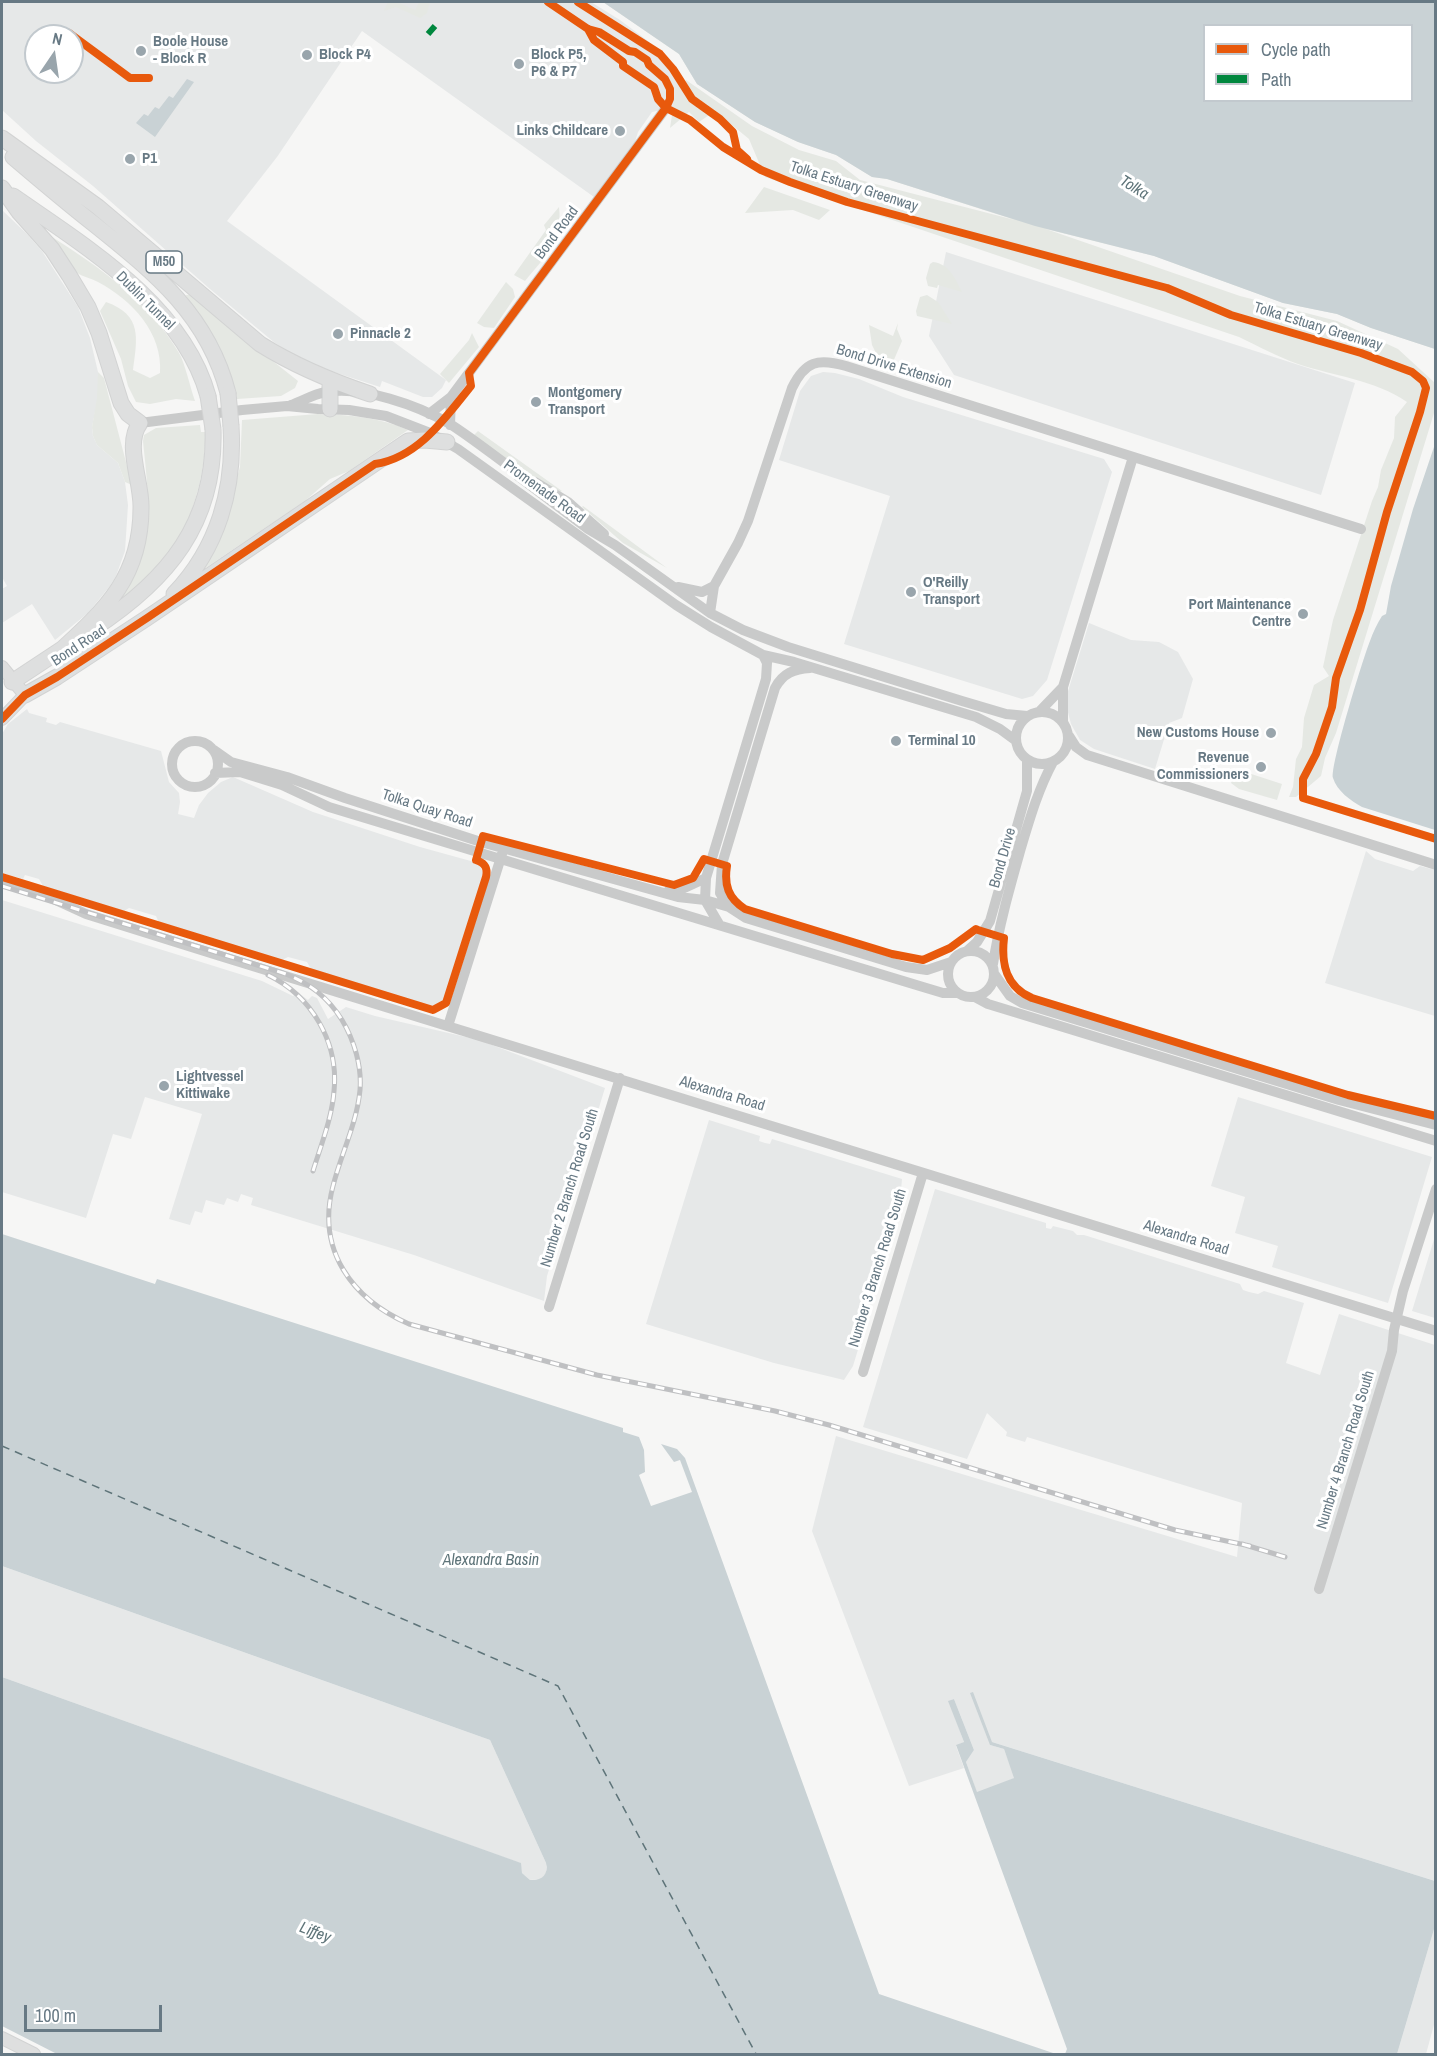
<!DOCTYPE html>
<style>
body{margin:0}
#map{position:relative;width:1437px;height:2056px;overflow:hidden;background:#f6f6f5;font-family:"Archivo Narrow",sans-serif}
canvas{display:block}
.frame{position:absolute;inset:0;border:3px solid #677984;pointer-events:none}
.legend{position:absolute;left:1203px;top:24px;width:210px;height:78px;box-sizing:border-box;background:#fff;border:2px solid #c2c9ce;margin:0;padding:8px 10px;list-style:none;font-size:18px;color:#677984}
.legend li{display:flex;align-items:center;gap:12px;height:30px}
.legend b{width:30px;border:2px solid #c2c9ce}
.north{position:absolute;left:24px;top:24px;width:60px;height:60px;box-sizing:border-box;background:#fff;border:2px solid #c2c9ce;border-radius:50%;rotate:13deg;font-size:16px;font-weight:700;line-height:24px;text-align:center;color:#677984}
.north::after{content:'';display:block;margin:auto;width:21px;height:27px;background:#99a5ac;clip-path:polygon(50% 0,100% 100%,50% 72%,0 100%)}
.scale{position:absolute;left:24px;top:2005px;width:138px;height:27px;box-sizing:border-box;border:3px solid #677984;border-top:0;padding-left:8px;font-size:18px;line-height:21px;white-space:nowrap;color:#677984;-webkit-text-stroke:4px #fff;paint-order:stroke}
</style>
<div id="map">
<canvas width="1437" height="2056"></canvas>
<div class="frame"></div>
<ul class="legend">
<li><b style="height:8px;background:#e8590c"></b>Cycle path</li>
<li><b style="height:8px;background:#00873e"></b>Path</li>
</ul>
<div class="north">N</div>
<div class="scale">100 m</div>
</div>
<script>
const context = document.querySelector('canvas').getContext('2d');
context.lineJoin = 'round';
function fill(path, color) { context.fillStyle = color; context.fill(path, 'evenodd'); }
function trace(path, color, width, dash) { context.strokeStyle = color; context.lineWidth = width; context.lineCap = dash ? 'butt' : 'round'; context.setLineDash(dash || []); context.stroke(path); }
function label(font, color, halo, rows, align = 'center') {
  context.font = font + ' "Archivo Narrow",sans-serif'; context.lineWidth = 6; context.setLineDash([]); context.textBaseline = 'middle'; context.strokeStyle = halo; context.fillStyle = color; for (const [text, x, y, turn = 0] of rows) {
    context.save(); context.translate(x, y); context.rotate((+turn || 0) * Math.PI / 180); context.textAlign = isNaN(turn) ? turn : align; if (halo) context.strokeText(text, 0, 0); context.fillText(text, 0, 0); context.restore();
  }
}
fill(new Path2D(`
 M2 2H591L620 20 660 50 682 76 685 93 676 107 652 112 638 132 634 145 594 197 362 31 277 157 227 221 446 380 442 388 432 397H423L382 381 380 387 309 364 275 343 210 289 93 186 36 141 2 110ZM36 36H72V72H36Z
 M2 210 27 234 42 251 78 307 90 338 98 372V398L92 427 93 436 97 445 118 463 125 482 128 505 125 551 116 576 110 586 88 613 55 640 32 604 2 623V589L7 586 2 577Z
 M946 252 1355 383 1321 495 954 375 929 336Z
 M823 372 835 373 859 379 903 397 1104 459 1112 472 1047 680 1033 696 1022 699 844 644 890 496 779 460 800 391 811 376Z
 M1089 623 1131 640 1159 642 1178 652 1193 679 1182 718 1169 723 1155 769 1094 749 1080 740 1071 724 1065 701Z
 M27 709 29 713 47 718 46 722 56 725 60 722 161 751 169 782 179 793 180 802 178 814 194 818 199 805 208 793 221 782 233 777 313 812 420 847 478 863 484 874 444 1001 434 1007 311 969 307 962 288 957 282 960 159 923 156 916 129 908 124 911 43 886 39 879 25 875 23 879 2 873V734L8 724Z
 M1366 851 1375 859 1413 871 1420 866 1435 870V1016L1325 983Z
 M2 900 262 981 293 996 297 992 308 1000 312 996 317 998 328 1019 346 1007 375 1016 479 1040 605 1088 547 1276 544 1301 414 1255 251 1205 253 1198 241 1194 238 1202 227 1198 224 1205 206 1200 202 1213 195 1211 190 1225 169 1219 202 1114 145 1097 131 1139 113 1134 86 1218 2 1192Z
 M1238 1097 1432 1157 1388 1303 1272 1267 1278 1246 1235 1233 1245 1197 1211 1186Z
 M709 1120 760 1136 759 1141 765 1143 770 1144 772 1139 902 1179 899 1214 853 1366 844 1380 774 1363 646 1324Z
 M935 1189 1046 1223V1228L1051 1229 1053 1226 1073 1231 1077 1235H1084L1240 1284 1243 1290 1249 1292 1258 1294 1264 1291 1304 1303 1286 1363 1320 1375 1339 1314 1435 1345V1881L992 1742 990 1745 1004 1749 1015 1778 977 1793 966 1762 974 1750 954 1699 949 1701 964 1742 956 1746 964 1768 909 1786 812 1531 836 1436 1237 1557 1242 1503 1027 1437 1025 1442 1006 1436 1007 1432 987 1413 967 1459 863 1427Z
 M1435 1236V1318L1412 1311Z
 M2 1566 490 1740 546 1863V1874L541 1879 530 1880 522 1873 520 1863 2 1677Z
 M1435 1926V2021L1426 2054H1397Z`), '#e6e8e8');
fill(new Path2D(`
 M388 2H397L415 10 419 2H430L427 13 420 18 396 7 384 11Z
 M603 2H1435V349L1371 328 1337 314 1283 303 1154 256 1046 229 1240 296 1337 321 1398 349 1435 383 1434 413 1336 733 1325 758 1321 776 1296 797H1289L1293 787 1296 759 1302 747 1304 718 1314 685 1329 676 1323 667 1333 620 1372 501 1378 487 1381 470 1394 438 1395 417 1407 402C1375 380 1334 376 1298 364 1278 357 1258 346 1239 337L765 177 749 139 715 111 699 122 689 112 670 128 676 89 686 80 752 126 799 150 836 161 860 180 1015 220 887 179 872 177 836 155 798 142 755 122 697 84 679 54ZM1204 26H1412V100H1204Z
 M764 187 830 210 819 220 793 210 745 213Z
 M559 207C563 240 545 257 525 281L514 275 546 230 544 225Z
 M49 235C99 267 148 300 179 353 185 363 190 387 195 401L176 399 150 404 136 402 128 386 121 359 100 311 106 302C143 315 137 339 133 370L150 378 160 373C163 333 132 300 98 282 91 278 83 277 77 273 66 264 57 246 49 235Z
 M933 262C950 264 955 279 962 292L938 285 937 288 928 286 926 278 930 264Z
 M506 282 513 289 515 297 494 328 484 327 477 323Z
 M194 294 235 331 298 381 295 388 281 396 237 399 236 393 201 319 187 299 186 295Z
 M927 295 938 302 952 324 917 316 916 311 920 297Z
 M898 323 897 329 902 341 890 369 879 363V359L872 345 869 325 893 336Z
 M472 333 479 347 449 383 440 374 469 340Z
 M98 372 104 378 132 485 125 482 118 463 97 445 93 436 92 427 97 398Z
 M318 414C348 415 380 417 408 430L349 471 330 479 305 501 201 571 224 521 240 467 242 420Z
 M200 425 201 432H205C207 473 189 535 161 566 147 582 128 595 112 610 121 595 131 580 138 565 154 526 147 482 143 441L144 435 156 428Z
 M478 431 562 491 560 492 517 467 474 435Z
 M583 506 667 568 623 543 582 507Z
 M1236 769 1282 784 1277 800 1239 789 1231 783Z`), '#e5e8e3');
fill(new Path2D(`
 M603 2H1435V349L1371 328 1337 314 1283 303 1154 256 1035 226 887 179 872 177 836 155 798 142 755 122 697 84 679 54ZM1204 26H1412V100H1204Z
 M187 79 194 82 155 137 136 123 144 114 148 116 155 107 159 109 169 96 173 98Z
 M1435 444 1436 830H1435L1362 807C1351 801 1337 791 1333 778 1330 766 1363 658 1370 641 1373 632 1377 624 1382 616L1386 614 1391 586 1413 509Z
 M2 1234 155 1284 157 1279 623 1428V1432L639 1437 644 1450 645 1472 639 1475 651 1506 692 1492 680 1460 674 1462 661 1444 677 1449 685 1458 879 1994 1056 2054H57L2 2026V1677L521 1863 522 1873 530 1880C541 1881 549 1875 546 1863L490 1740 2 1566Z
 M973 1692 992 1742 1435 1881V1926L1397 2054H1065L1067 2049 956 1745 964 1742 948 1701 954 1699 974 1750 966 1762 977 1792 1014 1778 1004 1749 990 1745 970 1693Z`), '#c9d2d5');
trace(new Path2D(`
 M2 1446 558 1686 756 2054`), '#5e7479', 1.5, [8, 6]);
const major = new Path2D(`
 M2 667 25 695 2 719
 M2 2038 34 2054`);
const highway = new Path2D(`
 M2 138 98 207 260 344C295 366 331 381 370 394
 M13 157C40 180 67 203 94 224 155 273 208 315 228 393
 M2 188 19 212 52 249 69 275 88 307 99 333 121 403 128 414 140 423C124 444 142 482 141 508 141 576 107 608 60 651
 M13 196C86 247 183 305 208 396
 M330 409V380
 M174 594C218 548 235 489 231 426
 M93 629C168 580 216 523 213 429
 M12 682 68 645
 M25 695 57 677 147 618 408 441 425 440 447 442`);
trace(major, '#d2d3d3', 14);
trace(highway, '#d2d3d3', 17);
trace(new Path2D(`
 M291 405C302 401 314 394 326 392 363 386 417 405 450 424 472 438 493 455 514 470L518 476 588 529 615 545 710 613 743 630 788 647 962 701 1006 714 1027 716
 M429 414 451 397 666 108
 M140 423 242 410 287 406 318 409 349 410 386 416 430 433 458 449 676 605 711 627 763 655 794 662 976 717 1000 729 1015 740
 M450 425 451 397
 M535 482 568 502 604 534
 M678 587 702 592 714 586
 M710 613 714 586 738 543 748 521 792 388C805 361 818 358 846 366L1361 529
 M1063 687 1133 457
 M1016 738a26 26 0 1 1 52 0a26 26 0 1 1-52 0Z
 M1039 712 1063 687V721
 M1069 736 1076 747 1087 755 1436 865
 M172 764a23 23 0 1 1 46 0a23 23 0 1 1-46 0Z
 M214 750 231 762 287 777 345 798 481 842 678 897 705 900 729 907 746 918 906 967 927 970 951 962
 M215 773 240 772 282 785 329 807 923 987 943 993H957
 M2 883 49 897 86 914 217 955 1436 1331
 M669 890H680L706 878
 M729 907 720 893 722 864 775 688C783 673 794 669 810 668
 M719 924 705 900 706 878 766 679 767 663 763 655
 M948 974a23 23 0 1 1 46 0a23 23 0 1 1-46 0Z
 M967 951 977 942 990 921 1027 791V760
 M993 964C999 925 1010 887 1021 848 1030 818 1038 790 1053 762
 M995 975 1010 996 1022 1003 1339 1100 1436 1125
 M975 997 988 1004 1436 1141
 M448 1026 502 854
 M549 1307 620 1078
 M863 1372 923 1173
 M1319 1589 1392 1351 1394 1330 1403 1291 1436 1189`), '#c9caca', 10);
trace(major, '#dedfdf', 12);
trace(highway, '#dedfdf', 15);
const rail = new Path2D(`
 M2 886 283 973C308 982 328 997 342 1020 354 1040 362 1066 360 1090 357 1123 341 1154 333 1186 316 1250 352 1299 409 1324L597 1375 775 1411 829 1425 1175 1530 1250 1546
 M268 975C312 996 339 1043 334 1091 332 1118 321 1145 313 1171
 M1242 1544 1285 1557`);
trace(rail, '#bfc0c2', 5);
trace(rail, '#fff', 3, [9]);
const highwayBridge = new Path2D(`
 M228 393 231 426
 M208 396 213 429`);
trace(highwayBridge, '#d2d3d3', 17, []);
trace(highwayBridge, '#dedfdf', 15);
trace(new Path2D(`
 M428 34 435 26
 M566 134 574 123`), '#00873e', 6, [12, 6]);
trace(new Path2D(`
 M578 2 660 54 673 69 692 99 720 119 733 132 737 150 747 159
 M588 29 594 40 623 62V66L654 87 658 99 666 108 690 120 723 147 761 170 790 182 847 202 1167 288 1231 315 1361 353 1412 372 1423 381 1426 388 1420 412 1387 512 1360 610 1336 678 1332 707 1316 754 1303 779V798L1436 839
 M69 33 130 78H149
 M2 719 25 695 57 677 147 618 375 464C418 458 446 417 471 386L469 373 666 108 670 99V89L665 79 649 65 647 60 635 52 629 51 599 32 588 29 548 2
 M2 877 433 1010 446 1003 486 877C488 868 485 863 476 860L483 836 674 885 693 878 704 859 727 866C724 885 728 898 745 909L892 954 923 960 950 948 976 929 978 930 1004 938C1001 964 1006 987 1032 998L1348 1095 1436 1116`), '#e8590c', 8);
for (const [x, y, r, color] of [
 [141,51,6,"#99a5ac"],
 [307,55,6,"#99a5ac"],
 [519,64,6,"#99a5ac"],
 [620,131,6,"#99a5ac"],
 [130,159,6,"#99a5ac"],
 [338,334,6,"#99a5ac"],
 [536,402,6,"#99a5ac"],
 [911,592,6,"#99a5ac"],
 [1303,614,6,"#99a5ac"],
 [1271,733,6,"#99a5ac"],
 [896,741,6,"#99a5ac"],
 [1261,767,6,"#99a5ac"],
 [164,1086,6,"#99a5ac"]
]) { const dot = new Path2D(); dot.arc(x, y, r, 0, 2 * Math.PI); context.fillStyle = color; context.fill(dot); trace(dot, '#fff', 2); }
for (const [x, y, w] of [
 [164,262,36]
]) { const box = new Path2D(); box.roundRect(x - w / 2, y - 11, w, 22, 4.5); context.fillStyle = '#fff'; context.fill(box); trace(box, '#677984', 1.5); }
label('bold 14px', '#677984', null, [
 ["M50",164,262]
]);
label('bold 15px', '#677984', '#fff', [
 ["Boole House",153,42],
 ["- Block R",153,59],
 ["Block P4",319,55],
 ["Block P5,",531,55],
 ["P6 & P7",531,72],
 ["Links Childcare",608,131,"right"],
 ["P1",142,159],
 ["Pinnacle 2",350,334],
 ["Montgomery",548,393],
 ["Transport",548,410],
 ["O'Reilly",923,583],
 ["Transport",923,600],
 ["Port Maintenance",1291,605,"right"],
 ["Centre",1291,622,"right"],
 ["New Customs House",1259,733,"right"],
 ["Terminal 10",908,741],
 ["Revenue",1249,758,"right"],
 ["Commissioners",1249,775,"right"],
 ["Lightvessel",176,1077],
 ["Kittiwake",176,1094]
], 'left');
label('15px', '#677984', '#fff', [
 ["Tolka Estuary Greenway",854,187,18],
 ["Bond Road",557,233,-53],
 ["Dublin Tunnel",145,301,45],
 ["Tolka Estuary Greenway",1318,327,17],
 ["Bond Drive Extension",894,367,17],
 ["Promenade Road",544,492,36],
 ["Bond Road",79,646,-33],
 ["Tolka Quay Road",427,809,18],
 ["Bond Drive",1003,858,-74],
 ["Alexandra Road",722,1094,17],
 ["Number 2 Branch Road South",570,1188,-73],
 ["Alexandra Road",1186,1238,17],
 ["Number 3 Branch Road South",878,1268,-73],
 ["Number 4 Branch Road South",1346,1450,-73]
]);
label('italic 16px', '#5e7479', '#fff', [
 ["Tolka",1134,188,32],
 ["Alexandra Basin",491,1561],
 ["Liffey",315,1933,21]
]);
</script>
